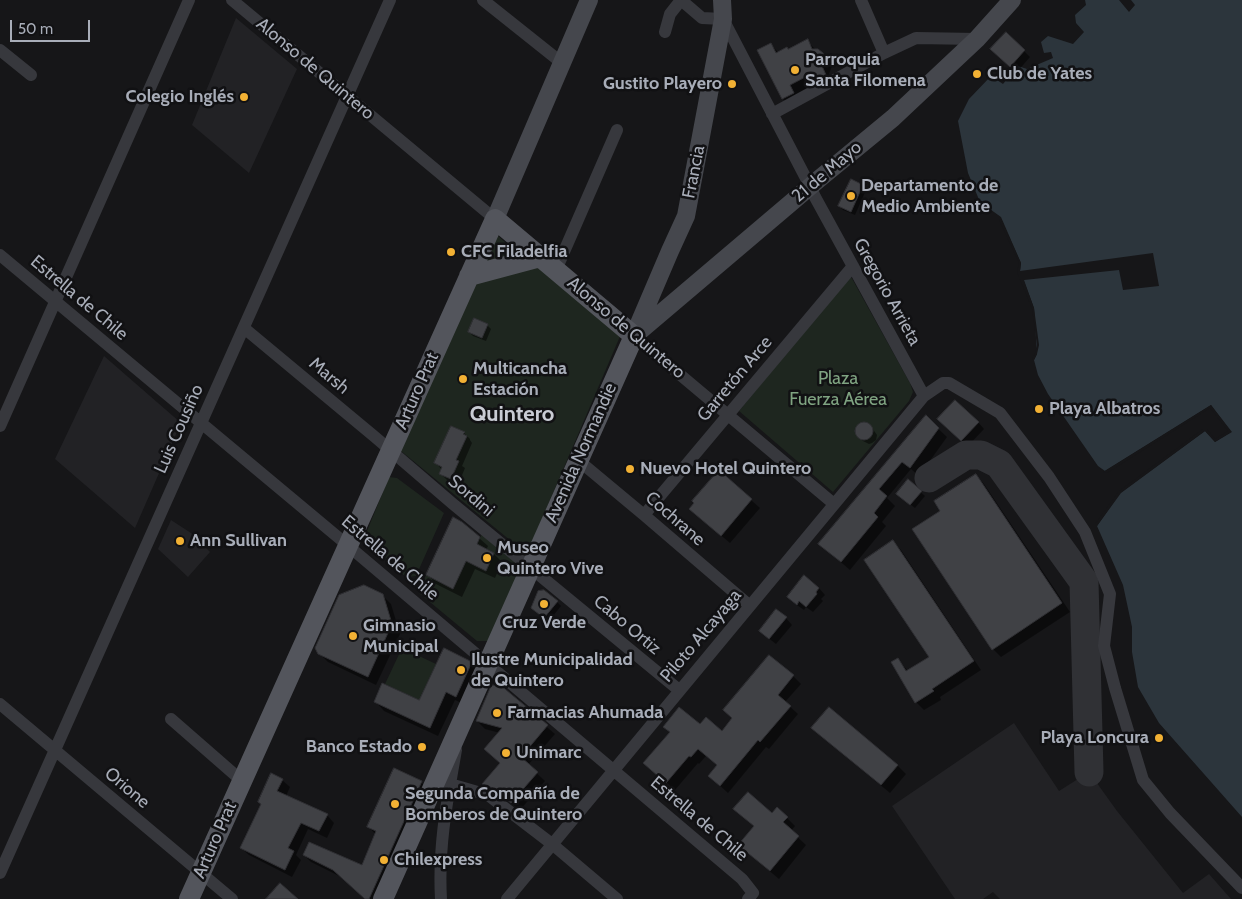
<!DOCTYPE html>
<meta charset="utf-8">
<style>
body{margin:0}
#map{position:relative;width:1242px;height:899px;overflow:hidden;background:#161618;font-family:Cabin,sans-serif}
canvas{display:block}
.scale{position:absolute;left:10px;top:20px;width:80px;height:22px;box-sizing:border-box;border:2px solid #a8adb8;border-top:0;padding-left:6px;font-size:15px;line-height:18px;white-space:nowrap;color:#a8adb8;-webkit-text-stroke:4px #111113;paint-order:stroke}
</style>
<div id="map">
<canvas width="1242" height="899"></canvas>
<div class="scale">50 m</div>
</div>
<script>
const context = document.querySelector('canvas').getContext('2d');
context.lineJoin = 'round';
function fill(path, color) { context.fillStyle = color; context.fill(path, 'evenodd'); }
function trace(path, color, width, dash) { context.strokeStyle = color; context.lineWidth = width; context.lineCap = dash ? 'butt' : 'round'; context.setLineDash(dash || []); context.stroke(path); }
function label(font, color, halo, rows, align = 'center') {
  context.font = font + ' Cabin,sans-serif'; context.lineWidth = 5; context.setLineDash([]); context.textBaseline = 'middle'; context.strokeStyle = halo; context.fillStyle = color; for (const [text, x, y, turn = 0] of rows) {
    context.save(); context.translate(x, y); context.rotate((+turn || 0) * Math.PI / 180); context.textAlign = isNaN(turn) ? turn : align; if (halo) context.strokeText(text, 0, 0); context.fillText(text, 0, 0); context.restore();
  }
}
fill(new Path2D(`
 M236 18 297 69 249 173 192 125Z
 M104 356 181 423 135 528 55 459Z
 M171 520 191 533 210 552 188 577 158 549Z
 M1014 723 1059 791 1089 772 1117 811 1183 893 1209 874 1231 899H1000L993 892 983 899H955L892 806Z`), '#222225');
fill(new Path2D(`
 M497 235 519 255 484 263Z
 M535 262 621 334 527 554 401 451 472 280Z
 M850 275 910 383 913 392 909 401 833 492 739 411Z
 M389 477 397 478 444 513 416 576 406 577 363 541Z
 M482 534 523 565 488 641H477L419 593 426 575 453 589 466 561 486 570 494 553 477 544Z
 M402 648 436 664 419 700 385 684Z`), '#1e261f');
fill(new Path2D(`
 M1085 0H1119L1129 12 1135 5 1131 0H1242V817L1159 723 1138 687 1132 652V627L1123 585 1097 526 1120 493 1205 431 1215 442 1231 432 1211 405 1105 471 1098 466 1048 394 1038 375 1034 360 1037 354 1034 308 1020 271 1021 263 1001 217 980 202 968 173 958 121 969 99 991 76 1003 84 1018 66 1027 69 1053 58 1051 52 1044 53 1041 42 1048 36 1073 44 1084 32 1076 23 1075 15 1086 5Z`), '#2c353c');
fill(new Path2D(`
 M1001 219 1021 263 1020 271 1153 253 1159 286 1123 290 1119 270 1024 280 1034 308 1039 345 1037 354 1034 360H1032L1035 353 1037 345 1032 309 1017 272 1019 263 999 220Z
 M1211 405 1232 432 1215 442 1205 431 1121 493 1097 526 1095 524 1119 491 1203 429H1207L1215 439 1228 431 1210 408 1107 473 1103 472Z`), '#161618');
fill(new Path2D(`
 M807 41 816 50 822 54 831 63 832 66 829 74 833 83 791 107 783 99 759 50 770 44 779 53 789 50Z
 M1024 51 1030 57 1017 72 998 55Z
 M862 186 866 190 855 215 843 210 839 206Z
 M487 325 491 329 486 341 473 336 469 332Z
 M926 417 947 437 919 476 911 469 887 498 895 506 882 522 886 526 850 570 829 552Z
 M978 422 984 429 968 446 945 425Z
 M865 423 870 425 877 435 876 440 872 443 869 444 863 441 859 437 857 431 859 426Z
 M464 433 470 439V440L472 443 462 466 465 468 458 485 447 480 441 474 442 470 436 463Z
 M976 475 984 484 1070 612 1001 657 993 649 942 511Z
 M908 481 925 496 915 508 902 498Z
 M751 500 760 508 730 543 699 517 690 509Z
 M479 538 488 546 486 550 494 554 502 562 495 578 475 569 462 597 436 584 428 575Z
 M893 542 901 550 981 670 940 697 941 700 924 710 916 702 898 660 908 671 931 657Z
 M819 588 825 595 821 599 823 601 813 612 806 607 804 610 794 603Z
 M382 595 391 604 400 634 376 685 328 662 319 653Z
 M557 602 561 606 549 621 537 612Z
 M786 618 792 625 776 644 767 637Z
 M471 663 480 672 464 704 455 700 438 736 384 711 376 702H419Z
 M793 676 801 684 785 702 798 714 769 749 766 747 728 793 718 784V765L706 756 699 764 698 763 675 790 644 763 700 726 722 732Z
 M498 685 555 734 528 765 545 781 520 810 502 796 491 791 484 784 501 764 500 733 485 729 477 721Z
 M821 736 897 765 906 774 890 793Z
 M282 780 290 787 286 796 327 815 334 823 327 838 308 829 296 855 301 860 292 877 249 855 241 848Z
 M421 782 428 789 378 899H366L341 877 311 862 304 855 362 867 376 835 369 827Z
 M735 809 787 818 795 826 791 831 806 845 779 879 748 853 755 827Z`), '#0007');
trace(new Path2D(`
 M929 478 966 455H981L999 464 1084 582 1089 772`), '#303135', 29);
const building = new Path2D(`
 M1006 32 1025 50 1010 67 990 49Z
 M808 39 812 49H818L823 53 824 57 822 66 826 75 817 80 813 73 790 85 794 93 782 99 757 50 771 43 776 53 787 47 788 49Z
 M851 179 863 185 851 212 838 206Z
 M474 318 488 324 482 338 468 332Z
 M955 400 979 422 961 441 937 419Z
 M926 415 939 428 910 468 902 462 879 489 887 496 874 513 878 517 841 562 818 544Z
 M855 431a9 9 0 1 1 18 0a9 9 0 1 1-18 0Z
 M451 426 465 432 463 434 467 436 456 460 459 461 451 479 439 474 442 467 434 463Z
 M719 470 752 499 721 536 689 509 694 503 692 501Z
 M976 474 1062 603 992 650 912 529 940 511 934 501Z
 M908 479 922 491 910 505 896 494Z
 M453 517 462 522 480 537 477 544 494 553 486 571 466 561 453 589 426 575Z
 M893 540 974 661 932 689 934 691 915 703 891 662 898 658 906 671 929 657 864 560Z
 M804 575 819 588 816 592 817 594 806 607 799 601 797 605 787 597Z
 M364 585 383 594 392 624 368 677 318 654 315 648 339 595Z
 M544 590 558 601 544 618 531 608 538 591Z
 M776 609 787 617 769 639 759 631Z
 M444 648 472 662 456 697 446 692 430 728 374 702 382 683 419 700Z
 M769 655 794 675 778 695 791 706 760 742 758 740 720 786 708 776 717 765 698 749 691 757 689 756 666 783 643 763 670 732 663 727 679 707 700 724 706 717 722 731 732 718 723 710Z
 M499 684 548 725 521 757 538 772 511 803 493 788 482 784 500 763 484 749 502 728 476 721 491 686Z
 M829 707 898 765 881 785 811 728Z
 M394 768 422 781 369 899H365L333 870 303 855 309 842 362 865 376 831 367 827Z
 M271 773 283 779 277 791 328 814 319 831 301 823 288 848 294 851 285 870 240 848 261 804 258 802Z
 M748 792 772 813 777 807 788 817 783 822 799 836 770 871 738 845 754 826 733 809Z
 M280 883 298 899H266Z`);
fill(building, '#404145');
trace(building, '#303034', 1);
trace(new Path2D(`
 M232 0 495 219
 M483 0 562 63
 M861 0 884 53
 M665 32 670 14 681 0 702 18 723 19 810 186 815 197 924 396
 M0 50 31 75
 M772 114 884 53 916 38 977 39
 M0 255 339 538 742 879 753 893 748 899
 M556 270 617 130
 M244 328 375 437 453 504 679 690
 M634 336 834 504
 M0 426 189 0
 M578 460 644 515 749 605
 M644 515 853 266
 M0 704 232 899
 M171 719 242 781
 M450 784 488 795 552 844 617 899
 M0 873 390 0
 M441 899C438 847 447 801 456 750
 M507 899 924 396 943 383H949L1000 413 1049 477 1085 532 1110 594 1104 646 1115 688 1143 780 1170 813 1242 888`), '#37383d', 12);
trace(new Path2D(`
 M495 219 589 0
 M635 333 670 251 686 216 723 19 722 0
 M634 336 819 179 893 118 977 39 1012 0`), '#45474d', 18);
trace(new Path2D(`
 M469 276 540 257
 M189 899 495 219 634 336 383 899`), '#53555c', 20);
for (const [x, y, r, color] of [
 [795,70,5,"#f2b134"],
 [977,74,5,"#f2b134"],
 [732,84,5,"#f2b134"],
 [244,97,5,"#f2b134"],
 [851,196,5,"#f2b134"],
 [451,252,5,"#f2b134"],
 [463,379,5,"#f2b134"],
 [1039,409,5,"#f2b134"],
 [630,469,5,"#f2b134"],
 [180,541,5,"#f2b134"],
 [487,558,5,"#f2b134"],
 [544,604,5,"#f2b134"],
 [353,636,5,"#f2b134"],
 [461,670,5,"#f2b134"],
 [497,713,5,"#f2b134"],
 [1159,738,5,"#f2b134"],
 [422,747,5,"#f2b134"],
 [506,753,5,"#f2b134"],
 [395,804,5,"#f2b134"],
 [384,860,5,"#f2b134"]
]) { const dot = new Path2D(); dot.arc(x, y, r, 0, 2 * Math.PI); context.fillStyle = color; context.fill(dot); trace(dot, '#111113', 2); }
label('bold 18px', '#a8adb8', '#111113', [
 ["Parroquia",805,60],
 ["Santa Filomena",805,81],
 ["Club de Yates",987,74],
 ["Gustito Playero",722,84,"right"],
 ["Colegio Inglés",234,97,"right"],
 ["Departamento de",861,186],
 ["Medio Ambiente",861,207],
 ["CFC Filadelfia",461,252],
 ["Multicancha",473,369],
 ["Estación",473,390],
 ["Playa Albatros",1049,409],
 ["Nuevo Hotel Quintero",640,469],
 ["Ann Sullivan",190,541],
 ["Museo",497,548],
 ["Quintero Vive",497,569],
 ["Cruz Verde",544,623,"center"],
 ["Gimnasio",363,626],
 ["Municipal",363,647],
 ["Ilustre Municipalidad",471,660],
 ["de Quintero",471,681],
 ["Farmacias Ahumada",507,713],
 ["Playa Loncura",1149,738,"right"],
 ["Banco Estado",412,747,"right"],
 ["Unimarc",516,753],
 ["Segunda Compañía de",405,794],
 ["Bomberos de Quintero",405,815],
 ["Chilexpress",394,860]
], 'left');
label('18px', '#a8adb8', '#111113', [
 ["Alonso de Quintero",315,69,40],
 ["Francia",694,172,-79],
 ["21 de Mayo",827,172,-40],
 ["Gregorio Arrieta",887,292,61],
 ["Estrella de Chile",79,298,40],
 ["Alonso de Quintero",626,328,40],
 ["Marsh",329,376,40],
 ["Garretón Arce",735,379,-50],
 ["Arturo Prat",417,391,-66],
 ["Luis Cousiño",179,429,-66],
 ["Avenida Normandie",581,453,-66],
 ["Sordini",471,496,40],
 ["Cochrane",675,519,41],
 ["Estrella de Chile",390,558,40],
 ["Cabo Ortiz",627,625,40],
 ["Piloto Alcayaga",701,636,-50],
 ["Orione",127,788,40],
 ["Estrella de Chile",699,819,40],
 ["Arturo Prat",215,840,-66]
]);
label('18px', '#7fa381', '#111113', [
 ["Plaza",838,379],
 ["Fuerza Aérea",838,400]
]);
label('bold 22px', '#c9ccd4', '#111113', [
 ["Quintero",512,415]
]);
</script>
